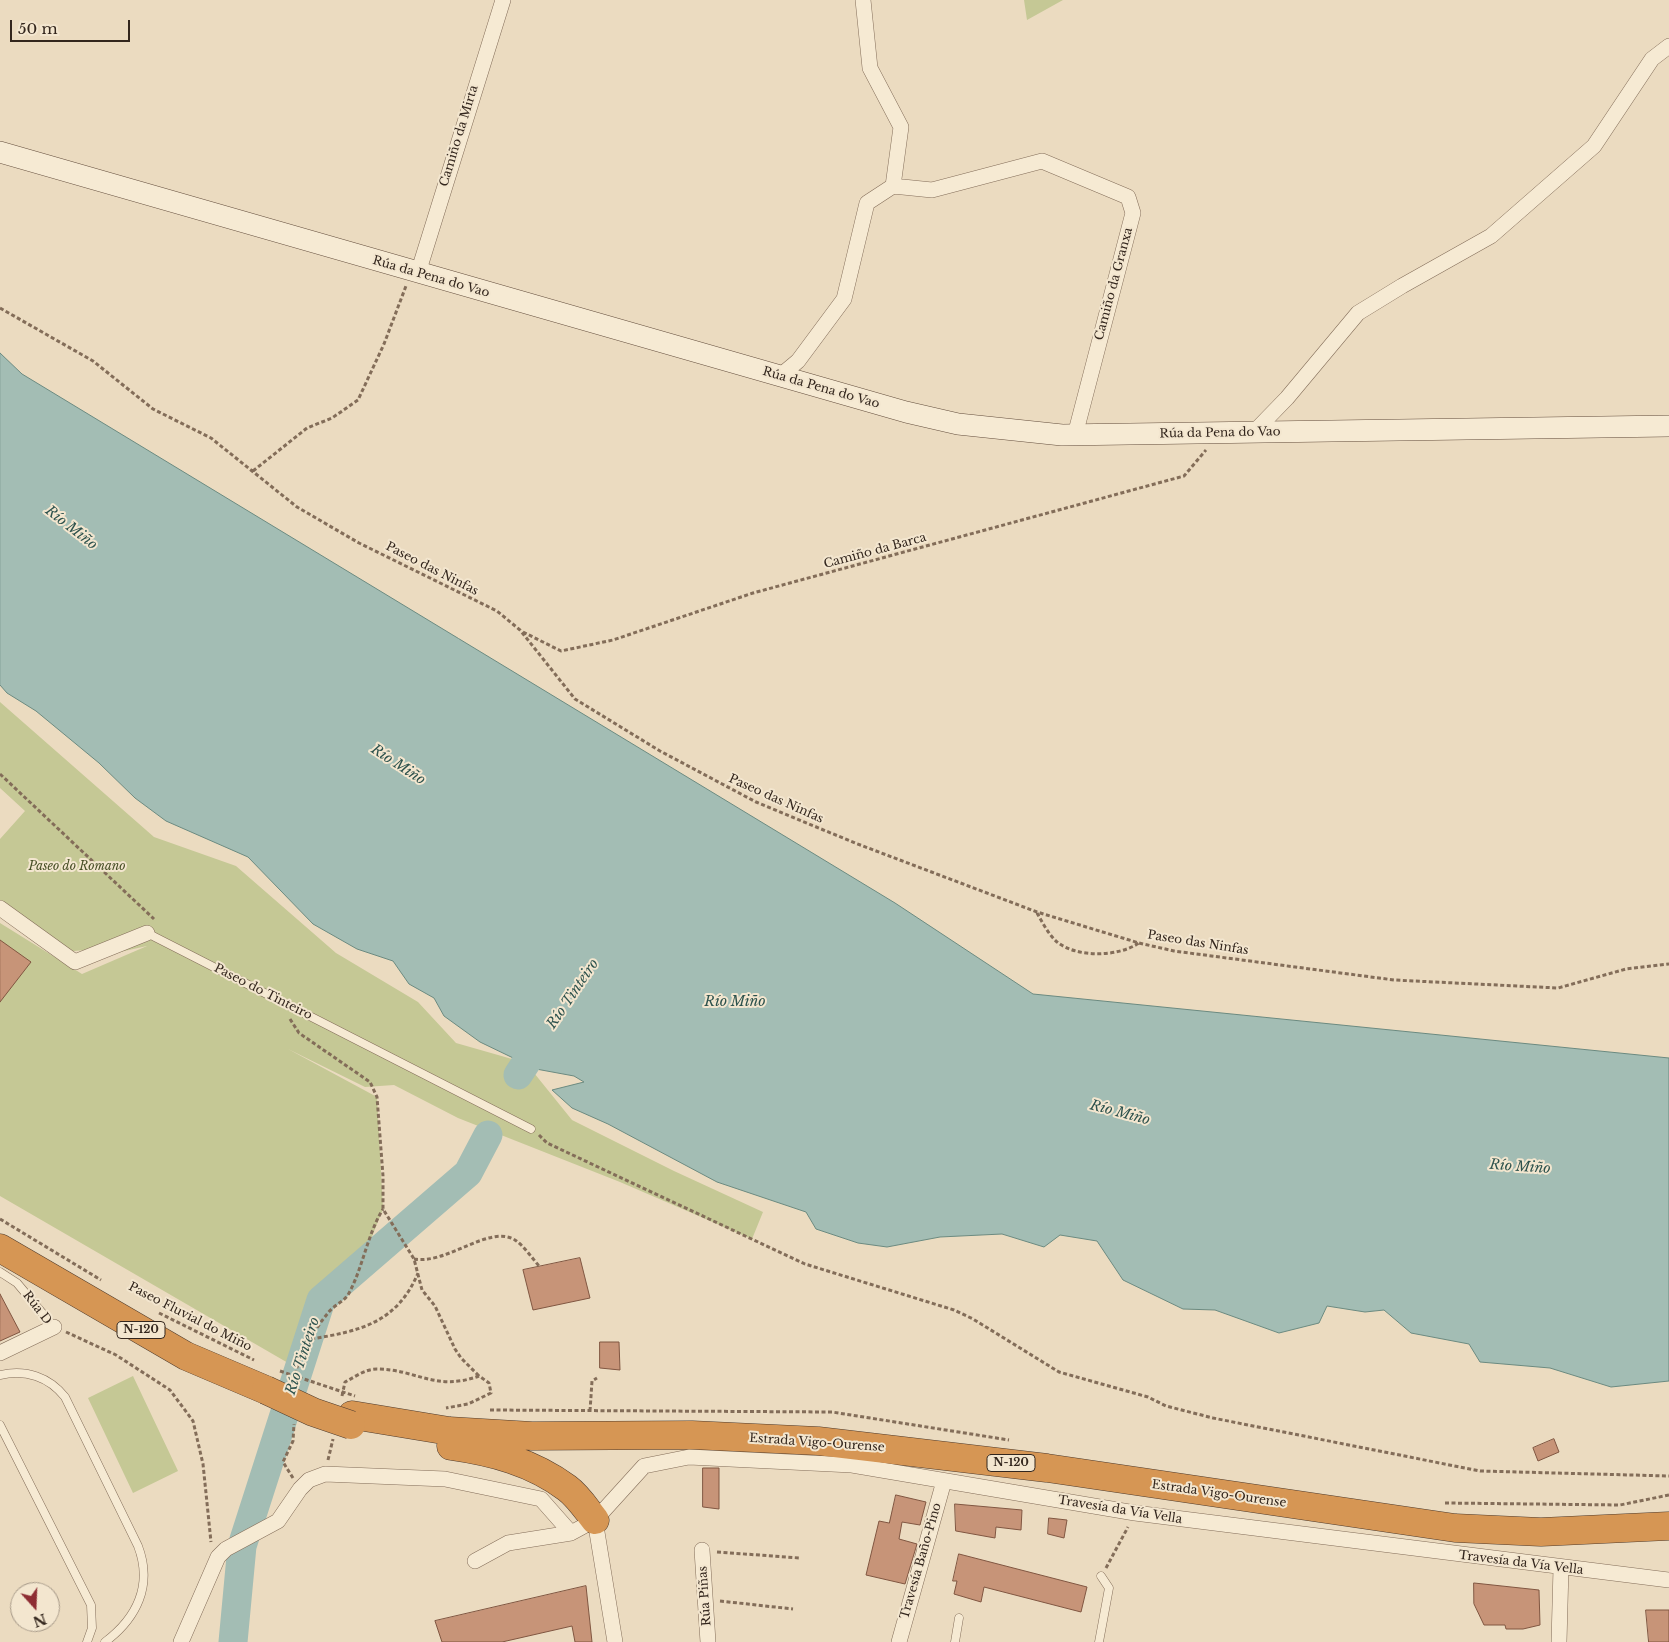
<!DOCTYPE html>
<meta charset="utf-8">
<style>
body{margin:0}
#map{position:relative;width:1669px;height:1642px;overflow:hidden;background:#ebdbc0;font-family:"Libre Baskerville",serif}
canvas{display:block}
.north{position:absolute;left:10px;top:1582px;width:50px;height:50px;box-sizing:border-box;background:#f3e6cf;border:1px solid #a69988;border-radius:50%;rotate:160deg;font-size:14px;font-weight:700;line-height:20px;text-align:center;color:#33261d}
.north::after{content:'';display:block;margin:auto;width:18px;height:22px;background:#8e2d33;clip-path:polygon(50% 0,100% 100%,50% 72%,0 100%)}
.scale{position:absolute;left:10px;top:20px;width:120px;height:22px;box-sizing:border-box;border:2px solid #33261d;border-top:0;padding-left:6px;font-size:15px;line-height:18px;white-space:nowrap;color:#33261d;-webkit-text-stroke:4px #f3e6cf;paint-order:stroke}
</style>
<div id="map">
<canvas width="1669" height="1642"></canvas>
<div class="north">N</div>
<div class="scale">50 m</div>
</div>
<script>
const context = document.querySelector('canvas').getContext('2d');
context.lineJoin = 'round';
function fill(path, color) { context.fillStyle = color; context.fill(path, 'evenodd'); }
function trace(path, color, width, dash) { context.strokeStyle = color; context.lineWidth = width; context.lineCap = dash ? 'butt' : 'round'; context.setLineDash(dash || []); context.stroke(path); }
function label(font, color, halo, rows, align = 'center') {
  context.font = font + ' "Libre Baskerville",serif'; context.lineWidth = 4; context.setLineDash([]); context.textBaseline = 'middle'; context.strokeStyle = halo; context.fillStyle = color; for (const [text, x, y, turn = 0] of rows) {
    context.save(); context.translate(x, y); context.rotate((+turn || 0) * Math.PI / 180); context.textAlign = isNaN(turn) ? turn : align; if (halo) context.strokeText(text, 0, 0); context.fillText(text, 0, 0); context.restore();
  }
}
fill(new Path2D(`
 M1024 0H1063L1027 20Z
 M0 702 154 837 236 866 336 953 418 1002 456 1043 526 1063 572 1120 674 1171 763 1212 752 1239 620 1182 458 1118 394 1085 365 1087 288 1049 377 1097 383 1209 363 1259 312 1297 295 1367 0 1196V923L82 974 147 946 115 953 85 950 64 952 0 900V839L25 811 0 788Z
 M133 1376 178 1471 133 1493 88 1398Z`), '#c5c895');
const water = new Path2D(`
 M0 353 22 374 895 903 1033 994 1669 1058V1381L1611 1387 1550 1368 1480 1362 1469 1344 1411 1333 1384 1310 1365 1312 1327 1306 1319 1323 1279 1333 1215 1310 1183 1309 1123 1280 1097 1241 1060 1235 1044 1247 1002 1234 940 1237 887 1247 858 1243 816 1229 806 1212 717 1182 608 1124 572 1108 552 1090 584 1082 574 1076 536 1069 480 1042 444 1016 434 998 409 984 393 961 357 949 313 924 248 857 166 821 135 798 99 763 36 711 7 693 0 685Z`);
fill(water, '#a3bdb4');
trace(water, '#6b8a80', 1);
trace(new Path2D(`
 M518 1075 547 1031
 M233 1642 242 1546 321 1300 468 1173 488 1135`), '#a3bdb4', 29);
const building = new Path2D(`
 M0 940 31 962 0 1002Z
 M580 1258 590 1298 533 1310 523 1270Z
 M0 1294 20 1332 0 1341Z
 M600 1342H619L620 1370 600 1368Z
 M1554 1439 1559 1452 1538 1461 1533 1448Z
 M703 1468H719V1509L703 1507Z
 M896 1495 926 1502 920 1525 902 1522 899 1539 917 1544 905 1584 866 1575 879 1521 889 1523Z
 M955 1504 1022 1510 1021 1530 996 1527 995 1538 956 1531Z
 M1049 1518 1067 1520 1064 1538 1048 1534Z
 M959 1554 1087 1587 1081 1612 984 1587 981 1602 954 1594 957 1581H953Z
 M1474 1583 1539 1590 1540 1625 1523 1629H1506L1505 1625H1484L1474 1604Z
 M586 1586 592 1642H575L572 1626 502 1642H442L435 1621Z
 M1646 1610H1669V1642H1649Z`);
fill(building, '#c79478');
trace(building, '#805641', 1);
const lane = new Path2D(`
 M147 933 531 1129
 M0 1272 17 1283 54 1327
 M0 1375C26 1369 49 1377 65 1397L138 1546C153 1585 137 1618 105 1642
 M0 1425 91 1605 92 1628 87 1642
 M955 1642 959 1618
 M1099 1642 1109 1588 1101 1576`);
const street = new Path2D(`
 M893 186 932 190 1042 161 1128 197 1133 213 1075 435
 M418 273 503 0
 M780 376 798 361 844 299 867 203 893 186 901 127 870 68 863 0
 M1254 432 1287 398 1358 313 1402 286 1491 236 1594 146 1652 59 1669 46
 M0 908 75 962 147 933
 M0 1353 54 1327
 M595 1520 615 1642
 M702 1550 708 1642
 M475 1561 508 1543 571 1533 595 1520 644 1466 689 1457 852 1465 1135 1513 1669 1580
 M181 1642 218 1557 226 1549 278 1521 300 1489 309 1480 325 1474 445 1479 541 1499 571 1533
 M899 1642 944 1481
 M1559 1642 1561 1568`);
const secondary = new Path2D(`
 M0 152 906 412 958 424 1062 435 1669 426`);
const highway = new Path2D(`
 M0 1248 186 1356 266 1390
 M352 1415 449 1431 532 1436 692 1435 818 1441 1047 1468 1455 1528 1541 1532 1669 1526
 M451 1446C493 1452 532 1462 567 1488 578 1496 587 1510 595 1520`);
trace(lane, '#836d59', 9);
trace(street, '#836d59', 16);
trace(secondary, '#644e3d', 22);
trace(highway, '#503c2d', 29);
trace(new Path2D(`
 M0 308 93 361 153 409 211 438 297 507 359 543 497 611 520 630 575 699 660 751 756 802 855 843 1037 912 1139 943 1174 951 1394 980 1558 988 1626 969 1669 964
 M253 471 307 428 332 418 358 400 384 344 406 286
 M523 632 561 651 613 640 753 593 1184 476 1206 450
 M0 774 154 919
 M1037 913C1042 922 1049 935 1057 942 1077 958 1118 957 1139 943
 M290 1019 299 1033 370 1082 377 1097 383 1176V1209L414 1259 422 1290 435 1306 455 1349 461 1358 479 1376
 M539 1135 547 1143 805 1264 954 1310 973 1319 1059 1372 1148 1397 1166 1406 1213 1418 1480 1471 1669 1476
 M0 1219 101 1280
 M414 1259C447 1265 489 1224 515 1240 524 1246 532 1258 539 1266
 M159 1313 254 1360
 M66 1332 116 1355 170 1390 193 1421 203 1464 211 1542
 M311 1339C360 1331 397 1323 418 1273
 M295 1381C295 1359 314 1330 328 1313 333 1306 343 1302 348 1295 363 1268 367 1235 383 1209
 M342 1396 345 1382C355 1377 365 1369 377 1369 416 1369 435 1392 479 1376L489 1383 491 1393 468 1404 446 1408
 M490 1410 832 1412 1009 1440
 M590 1411 592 1381 597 1378
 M328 1460 333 1439
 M293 1478 283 1462 293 1441 294 1424
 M1445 1503 1620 1505 1669 1495
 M717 1552 800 1558
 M1106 1568 1128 1527
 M720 1601 793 1609`), '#836d59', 3, [4, 2.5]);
trace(lane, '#f6ead3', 8);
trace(street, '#f6ead3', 15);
trace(secondary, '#f6ead3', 21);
trace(highway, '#d69654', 28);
const highwayBridge = new Path2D(`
 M266 1390 313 1412 351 1425`);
trace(highwayBridge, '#503c2d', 29, []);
trace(new Path2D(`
 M280 1371 355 1396`), '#836d59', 3, [4, 2.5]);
trace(highwayBridge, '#d69654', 28);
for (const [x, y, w] of [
 [141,1330,48],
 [1011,1463,48]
]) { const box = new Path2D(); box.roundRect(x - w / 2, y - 8.5, w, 17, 4); context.fillStyle = '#f3e6cf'; context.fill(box); trace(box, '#33261d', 1); }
label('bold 11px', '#33261d', null, [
 ["N-120",141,1330],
 ["N-120",1011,1463]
]);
label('12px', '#33261d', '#f3e6cf', [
 ["Camiño da Mirta",459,136,-73],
 ["Rúa da Pena do Vao",431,277,16],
 ["Camiño da Granxa",1114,284,-75],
 ["Rúa da Pena do Vao",821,388,16],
 ["Rúa da Pena do Vao",1220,433,-1],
 ["Camiño da Barca",875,551,-15],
 ["Paseo das Ninfas",432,569,27],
 ["Paseo das Ninfas",776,799,24],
 ["Paseo das Ninfas",1198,943,9],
 ["Paseo do Tinteiro",263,992,27],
 ["Rúa D",37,1308,52],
 ["Paseo Fluvial do Miño",190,1317,27],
 ["Estrada Vigo-Ourense",817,1443,4],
 ["Estrada Vigo-Ourense",1219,1494,8],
 ["Travesía da Vía Vella",1120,1510,9],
 ["Travesía Baño-Pino",921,1561,-74],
 ["Travesía da Vía Vella",1521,1563,7],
 ["Rúa Piñas",705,1596,-94]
]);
label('italic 12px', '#464e25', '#f3e6cf', [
 ["Paseo do Romano",77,867]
]);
label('italic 14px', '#2d524d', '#f3e6cf', [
 ["Río Miño",71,528,38],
 ["Río Miño",398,765,33],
 ["Río Tinteiro",573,994,-56],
 ["Río Miño",735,1002],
 ["Río Miño",1120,1113,15],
 ["Río Miño",1520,1167,4],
 ["Río Tinteiro",303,1356,-72]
]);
</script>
